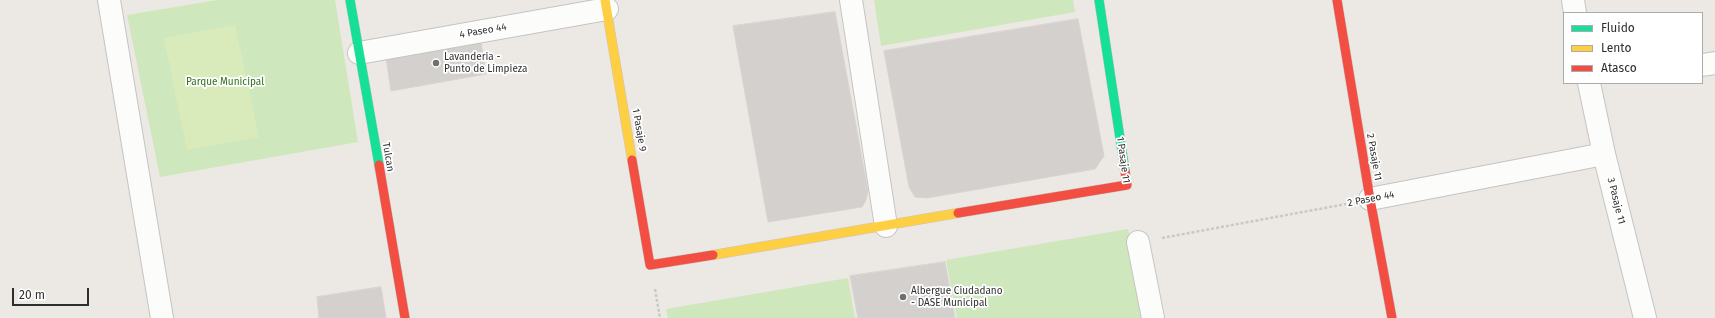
<!DOCTYPE html>
<style>
body{margin:0}
#map{position:relative;width:1715px;height:318px;overflow:hidden;background:#ece8e4;font-family:"Fira Sans",sans-serif}
canvas{display:block}
.legend{position:absolute;left:1563px;top:12px;width:140px;height:72px;box-sizing:border-box;background:#fff;border:1px solid #ababab;margin:0;padding:5px 7px;list-style:none;font-size:12px;color:#2e2e2e}
.legend li{display:flex;align-items:center;gap:8px;height:20px}
.legend b{width:20px;border:1px solid #ababab}
.scale{position:absolute;left:12px;top:288px;width:77px;height:18px;box-sizing:border-box;border:2px solid #2e2e2e;border-top:0;padding-left:5px;font-size:12px;line-height:14px;white-space:nowrap;color:#2e2e2e;-webkit-text-stroke:3px #fff;paint-order:stroke}
</style>
<div id="map">
<canvas width="1715" height="318"></canvas>
<ul class="legend">
<li><b style="height:5px;background:#16e098"></b>Fluido</li>
<li><b style="height:5px;background:#ffcf43"></b>Lento</li>
<li><b style="height:5px;background:#f24e42"></b>Atasco</li>
</ul>
<div class="scale">20 m</div>
</div>
<script>
const context = document.querySelector('canvas').getContext('2d');
context.lineJoin = 'round';
function fill(path, color) { context.fillStyle = color; context.fill(path, 'evenodd'); }
function trace(path, color, width, dash) { context.strokeStyle = color; context.lineWidth = width; context.lineCap = dash ? 'butt' : 'round'; context.setLineDash(dash || []); context.stroke(path); }
function label(font, color, halo, rows, align = 'center') {
  context.font = font + ' "Fira Sans",sans-serif'; context.lineWidth = 3.5; context.setLineDash([]); context.textBaseline = 'middle'; context.strokeStyle = halo; context.fillStyle = color; for (const [text, x, y, turn = 0] of rows) {
    context.save(); context.translate(x, y); context.rotate((+turn || 0) * Math.PI / 180); context.textAlign = isNaN(turn) ? turn : align; if (halo) context.strokeText(text, 0, 0); context.fillText(text, 0, 0); context.restore();
  }
}
fill(new Path2D(`
 M217 0H335L358 142 160 177 127 15Z
 M874 0H1073L1075 12 881 46Z
 M1128 229 1144 318H957L946 260Z
 M848 278 855 318H668L666 309Z`), '#cfe7bd');
fill(new Path2D(`
 M235 25 259 137 187 150 164 38Z`), '#daebbb');
const building = new Path2D(`
 M835 12 868 191 866 200 862 207 768 222 733 26Z
 M1078 19 1104 156 1095 169 927 198 915 197 909 187 884 51Z
 M480 36 486 74 391 91 385 51Z
 M945 262 955 318H858L850 276Z
 M381 287 386 318H319L317 297Z`);
fill(building, '#d3d0cd');
trace(building, '#d7d4d0', 1);
const street = new Path2D(`
 M109 0 162 318
 M851 0 886 226
 M1573 0 1575 13
 M359 53 607 9
 M1702 65 1715 63
 M1589 83 1604 154 1645 318
 M1370 199 1604 154
 M1138 242 1153 318`);
const fast = new Path2D(`
 M350 0 379 165
 M1099 0 1125 171`);
const slow = new Path2D(`
 M605 0 632 160
 M713 255 958 213`);
const jam = new Path2D(`
 M1337 0 1370 199 1392 318
 M632 160 650 265 713 255
 M379 165 405 318
 M958 213 1127 185 1125 171`);
trace(street, '#c5c4c5', 24);
trace(fast, '#c5c4c5', 10);
trace(slow, '#c5c4c5', 10);
trace(jam, '#c5c4c5', 10);
trace(new Path2D(`
 M1162 238 1346 204
 M655 289 660 318`), '#c9c9c8', 2.5, [3, 2]);
trace(street, '#fcfcfb', 22);
trace(fast, '#16e098', 9);
trace(slow, '#ffcf43', 9);
trace(jam, '#f24e42', 9);
for (const [x, y, r, color] of [
 [436,63,4,"#706f6e"],
 [903,297,4,"#706f6e"]
]) { const dot = new Path2D(); dot.arc(x, y, r, 0, 2 * Math.PI); context.fillStyle = color; context.fill(dot); trace(dot, '#fff', 1.5); }
label('10px', '#2e2e2e', '#fff', [
 ["4 Paseo 44",483,31,-10],
 ["1 Pasaje 9",639,130,80],
 ["Tulcan",388,157,80],
 ["2 Pasaje 11",1374,157,80],
 ["1 Pasaje 11",1123,160,82],
 ["2 Paseo 44",1371,199,-11],
 ["3 Pasaje 11",1616,201,76]
]);
label('10px', '#2e2e2e', '#fff', [
 ["Lavanderia -",444,57],
 ["Punto de Limpieza",444,69],
 ["Albergue Ciudadano",911,291],
 ["- DASE Municipal",911,303]
], 'left');
label('10px', '#2e6e1a', '#fff', [
 ["Parque Municipal",225,82]
]);
</script>
